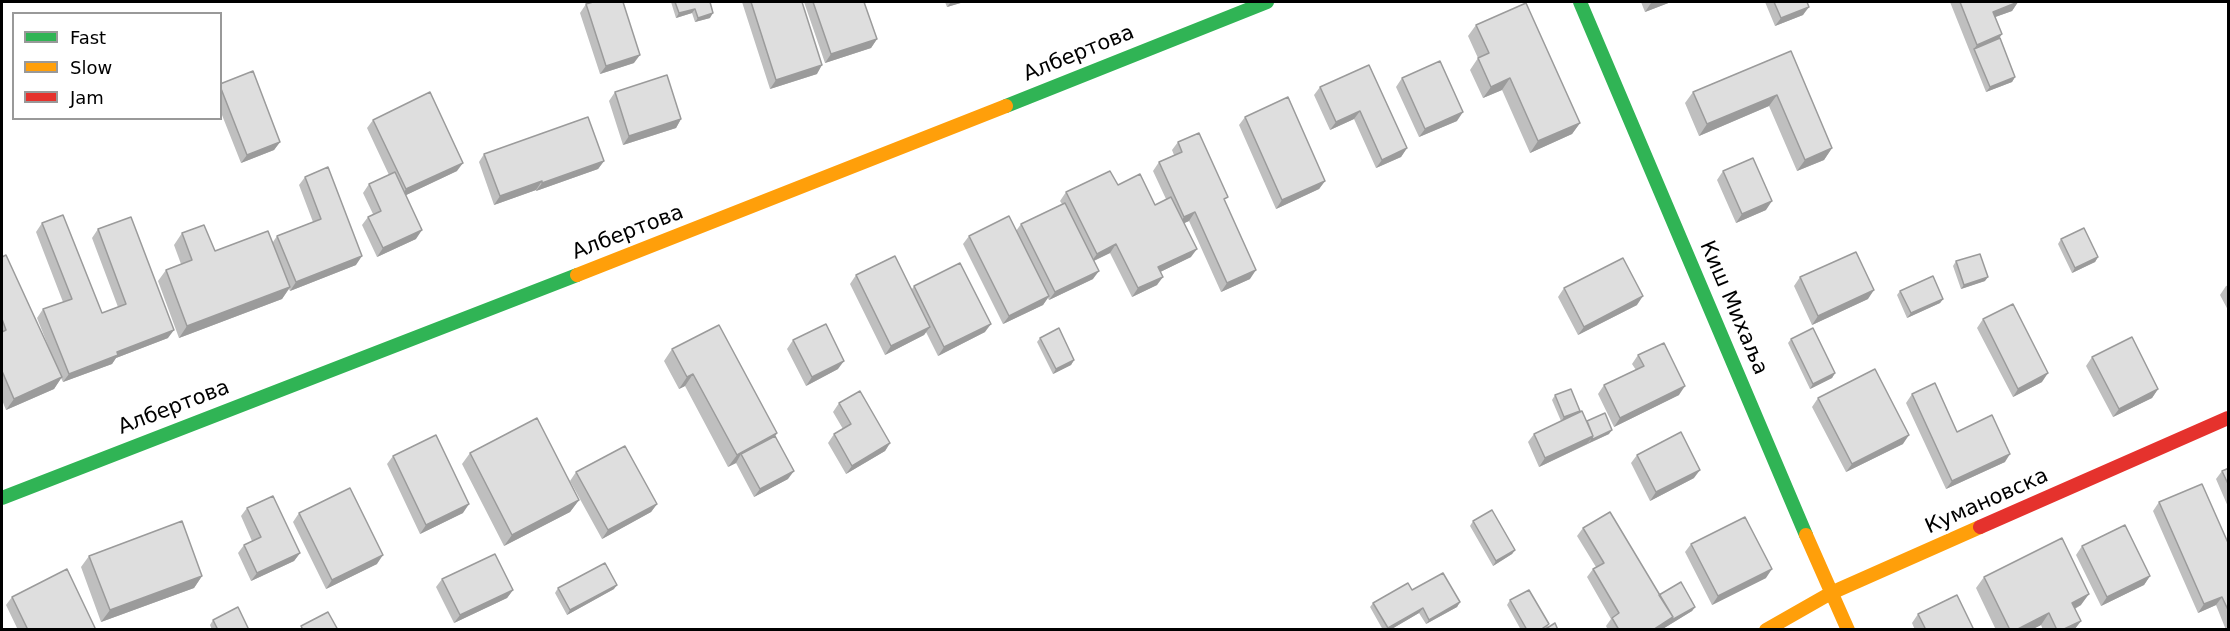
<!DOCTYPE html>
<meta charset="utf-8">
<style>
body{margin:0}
#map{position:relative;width:2230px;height:631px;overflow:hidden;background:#fff;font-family:"DejaVu Sans",sans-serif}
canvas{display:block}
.frame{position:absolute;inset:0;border:3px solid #000;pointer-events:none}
.legend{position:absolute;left:12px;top:12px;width:210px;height:108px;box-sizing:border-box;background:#fff;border:2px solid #999;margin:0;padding:8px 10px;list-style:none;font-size:18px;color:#000}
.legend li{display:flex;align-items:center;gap:12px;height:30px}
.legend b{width:30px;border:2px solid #999}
</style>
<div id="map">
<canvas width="2230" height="631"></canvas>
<div class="frame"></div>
<ul class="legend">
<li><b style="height:8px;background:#30b455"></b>Fast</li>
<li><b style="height:8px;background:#ff9f0a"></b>Slow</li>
<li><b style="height:8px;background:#e5322d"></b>Jam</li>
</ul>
</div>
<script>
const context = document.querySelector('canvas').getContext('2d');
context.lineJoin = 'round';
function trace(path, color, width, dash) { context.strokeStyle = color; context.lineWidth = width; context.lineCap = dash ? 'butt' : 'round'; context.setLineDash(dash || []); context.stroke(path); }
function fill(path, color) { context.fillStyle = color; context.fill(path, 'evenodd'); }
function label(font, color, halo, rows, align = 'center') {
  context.font = font + ' "DejaVu Sans",sans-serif'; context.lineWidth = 6; context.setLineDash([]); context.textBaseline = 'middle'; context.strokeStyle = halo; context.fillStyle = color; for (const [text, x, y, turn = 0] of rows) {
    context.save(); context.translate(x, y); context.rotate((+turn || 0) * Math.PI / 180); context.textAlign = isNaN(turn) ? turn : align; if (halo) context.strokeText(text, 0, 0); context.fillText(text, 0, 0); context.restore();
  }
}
trace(new Path2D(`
 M1580 2 1806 535
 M1006 106 1267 2
 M2 498 577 275`), '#30b455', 14);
trace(new Path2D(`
 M577 275 1006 106
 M1806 535 1848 630
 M1766 630 1831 593 1980 527`), '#ff9f0a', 14);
trace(new Path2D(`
 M1980 527 2228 418`), '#e5322d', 14);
fill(new Path2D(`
 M671 2H710V18L695 22 692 13 676 18Z
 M742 2H802L817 74 770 89Z
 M804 2H864L877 39 871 48 825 63Z
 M945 2H964L947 7Z
 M1641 2H1671L1645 12Z
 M1765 2H1807L1803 15 1775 26Z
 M1950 2H2018L2012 11 1995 17 2000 38 2015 77 2012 82 1986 92Z
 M586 4 634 63 600 74 580 13Z
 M1476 25 1580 123 1572 134 1530 153 1502 90 1483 98 1470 70 1478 58 1468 36Z
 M1791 51 1832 148 1824 160 1797 171 1769 106 1699 136 1685 103 1693 92Z
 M1369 65 1407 148 1401 157 1376 168 1354 119 1330 130 1314 95 1320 87Z
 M1402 78 1457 121 1419 137 1396 87Z
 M220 84 280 142 274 150 241 163 220 110Z
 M615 92 681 119 676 128 623 145 609 101Z
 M1245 117 1325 181 1319 189 1276 209 1239 125Z
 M373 120 457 171 406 195 416 239 377 257 362 225 368 217 373 214 363 193 369 184 389 175 367 128Z
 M1178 142 1225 202 1250 279 1221 292 1189 221 1184 223 1191 257 1160 272 1157 285 1132 297 1110 253 1094 261 1093 279 1049 300 1048 298 1043 305 1003 324 963 244 969 236 1016 231 1021 224 1062 204 1060 201 1066 192 1118 185 1155 205 1166 199 1153 171 1159 162 1174 155 1172 150Z
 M484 154 604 161 598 169 536 191V190L494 205 479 162Z
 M1723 171 1766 210 1736 223 1717 180Z
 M305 177 356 265 290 291 289 289 282 299 179 338 158 281 166 270 181 264 174 245 182 233 215 251 273 242 277 236 313 222 299 185Z
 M42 223 102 313 118 307 92 238 98 229 168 338 116 358 112 364 63 382 61 378 54 389 6 410 2 400V257L53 358 37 318 43 309 63 302 36 232Z
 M2061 239 2098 257 2095 262 2072 273 2058 244Z
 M1956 261 1985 281 1961 289 1953 266Z
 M856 275 912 289 914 286 985 332 938 356 926 332 924 335 885 355 850 284Z
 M1800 277 1868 299 1812 325 1794 286Z
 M2229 285V312L2220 295 2226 286Z
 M1564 288 1637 305 1578 335 1558 297Z
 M1900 291 1943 299 1940 303 1907 318 1897 295Z
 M1983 319 2042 382 2013 397 1977 328Z
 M1040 338 1074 360 1071 365 1053 374 1037 342Z
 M1791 339 1835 373 1832 378 1810 389 1788 343Z
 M793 340 838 369 806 386 787 349Z
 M672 349 777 433 775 436 788 479 754 497 736 463 728 467 685 386 679 389 664 361Z
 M1638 355 1679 395 1614 427 1598 394 1604 385 1636 370 1632 364Z
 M2092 357 2158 389 2152 398 2113 417 2086 366Z
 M1912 394 1957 432 2005 462 1946 489 1906 403Z
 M1555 395 1580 411 1579 413 1587 421 1609 434 1539 467 1528 442 1534 434 1561 421 1552 400Z
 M1818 398 1903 444 1846 472 1812 407Z
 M839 403 890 443 885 451 846 474 828 443 834 434 843 429 833 412Z
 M470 453 579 500 570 512 504 546 462 464Z
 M1637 455 1694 478 1650 501 1631 463Z
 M393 456 463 513 420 534 387 464Z
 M2229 468V509L2216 479 2222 471Z
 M576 472 657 504 651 512 602 539 570 481Z
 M2159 502 2229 545V630H2226L2216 605 2198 613 2153 511Z
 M247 508 300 553 294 561 251 581 238 553 244 545 252 541 241 516Z
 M299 513 377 564 326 589 293 522Z
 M1473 521 1515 550 1512 554 1493 566 1470 526Z
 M1583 528 1659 595 1695 607 1692 611 1661 630H1608L1606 626 1611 619 1587 577 1593 569 1596 567 1577 536Z
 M1691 544 1766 578 1712 605 1685 552Z
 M2082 546 2150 576 2144 585 2101 606 2076 555Z
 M89 556 202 576 194 588 101 622 81 567Z
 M1984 577 2081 605 2075 609 2081 621 2074 630H2043L2041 625 2031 630H1996L1976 588Z
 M442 579 513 590 507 598 454 623 436 587Z
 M558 588 614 589 567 615 555 593Z
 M1412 590 1460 602 1457 607 1426 624 1419 613 1390 630H1383L1370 607 1373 603Z
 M12 597 96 630H18L6 605Z
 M1510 600 1549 624 1547 628 1558 630H1521L1507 605Z
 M1918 614 1974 630H1915L1912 623Z
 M213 620 249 630H212L210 625Z`), '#bfbfbf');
fill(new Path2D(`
 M951 2H964L947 7Z
 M1656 2H1671L1645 12 1651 3Z
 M2018 2 2012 11 1987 20 1993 12Z
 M1809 7 1803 15 1775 26 1781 18Z
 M695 9 692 13 676 18 679 13Z
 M713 13 710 18 695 22 698 18Z
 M2002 34 1996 43 1974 49 1977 45Z
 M877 39 871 48 825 63 831 54Z
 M640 55 634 63 600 74 606 66Z
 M822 65 817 74 770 89 776 80Z
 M2015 77 2012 82 1986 92 1990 87Z
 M1510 78 1502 90 1483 98 1491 87Z
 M1777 95 1769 106 1699 136 1707 124Z
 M1360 111 1354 119 1330 130 1336 122Z
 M1463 112 1457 121 1419 137 1425 129Z
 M681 119 676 128 623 145 629 136Z
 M1580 123 1572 134 1530 153 1538 141Z
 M280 142 274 150 241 163 247 155Z
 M1407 148 1401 157 1376 168 1382 160Z
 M1832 148 1824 160 1797 171 1805 160Z
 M604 161 598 169 536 191 542 183Z
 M463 163 457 171 400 198 406 189Z
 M542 181 536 190 494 205 500 196Z
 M1325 181 1319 189 1276 209 1282 200Z
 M1772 201 1766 210 1736 223 1742 214Z
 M1195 212 1189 221 1178 226 1184 217Z
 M422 230 416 239 377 257 383 248Z
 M1116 244 1110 253 1091 262 1097 254Z
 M1197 249 1191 257 1152 276 1158 267Z
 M362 256 356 265 290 291 296 282Z
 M2098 257 2095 262 2072 273 2075 268Z
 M1256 270 1250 279 1221 292 1227 283Z
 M1099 271 1093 279 1049 300 1055 292Z
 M1163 277 1157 285 1132 297 1138 288Z
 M1988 277 1985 281 1961 289 1964 285Z
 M290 287 282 299 179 338 187 326Z
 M1874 290 1868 299 1812 325 1818 316Z
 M1049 296 1043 305 1003 324 1009 316Z
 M1643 296 1637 305 1578 335 1584 327Z
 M1943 299 1940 303 1907 318 1911 313Z
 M991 324 985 332 938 356 944 347Z
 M930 327 924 335 885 355 891 346Z
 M174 330 168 338 116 358 112 364 63 382 69 374 117 352Z
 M1074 360 1071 365 1053 374 1056 369Z
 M844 361 838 369 806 386 812 377Z
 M1835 373 1832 378 1810 389 1813 384Z
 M2048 373 2042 382 2013 397 2018 389Z
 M693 374 685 386 679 389 687 377Z
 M62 377 54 389 6 410 14 399Z
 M1685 386 1679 395 1614 427 1620 418Z
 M2158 389 2152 398 2113 417 2119 409Z
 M1580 411 1577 416 1561 422 1564 417Z
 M1612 430 1609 434 1587 444 1591 440Z
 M777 433 769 445 741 454 736 463 728 467 737 455Z
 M1909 435 1903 444 1846 472 1852 464Z
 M1593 436 1587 444 1539 467 1545 458Z
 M890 443 885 451 846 474 852 466Z
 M2010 454 2005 462 1946 489 1952 481Z
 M1700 470 1694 478 1650 501 1656 492Z
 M794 471 788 479 754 497 760 489Z
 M579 500 570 512 504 546 512 535Z
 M469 504 463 513 420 534 426 525Z
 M657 504 651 512 602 539 608 530Z
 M1515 550 1512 554 1493 566 1496 561Z
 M300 553 294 561 251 581 257 573Z
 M383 555 377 564 326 589 332 580Z
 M1772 569 1766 578 1712 605 1718 596Z
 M202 576 194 588 101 622 110 610Z
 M2150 576 2144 585 2101 606 2107 597Z
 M617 585 614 589 567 615 570 610Z
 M513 590 507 598 454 623 460 615Z
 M2089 594 2081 605 2064 614 2072 603Z
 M2222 597 2216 605 2198 613 2204 604Z
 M1460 602 1457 607 1426 624 1429 620Z
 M1695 607 1692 611 1661 630H1653L1673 617Z
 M1423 608 1419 613 1390 630H1387L1388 628Z
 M2049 613 2041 625 2031 630H2016Z
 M2081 621 2074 630H2062Z`), '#9b9b9b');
const building = new Path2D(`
 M593 2H623L640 55 606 66 586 4Z
 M675 2H710L713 13 698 18 695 9 679 13Z
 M751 2H802L822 65 776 80Z
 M813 2H864L877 39 831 54Z
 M1774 2H1807L1809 7 1781 18Z
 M1960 2H2018L1993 12 2002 34 1977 45Z
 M1526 3 1580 123 1538 141 1510 78 1491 87 1478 58 1489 53 1476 25Z
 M2000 38 2015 77 1990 87 1974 49Z
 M1791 51 1832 148 1805 160 1777 95 1707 124 1693 92Z
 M1440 61 1463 112 1425 129 1402 78Z
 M1369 65 1407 148 1382 160 1360 111 1336 122 1320 87Z
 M253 71 280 142 247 155 220 86V84Z
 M667 75 681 119 629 136 615 92Z
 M430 92 463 163 406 189 373 120Z
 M1288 97 1325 181 1282 200 1245 117Z
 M588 117 604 161 542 183V181L500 196 484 154Z
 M1199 133 1228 197 1224 199 1256 270 1227 283 1195 212 1184 217 1159 162 1182 152 1178 142Z
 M1753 158 1772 201 1742 214 1723 171Z
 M328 167 362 256 296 282 277 236 321 219 305 177Z
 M1110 171 1118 185 1140 174 1155 205 1171 197 1197 249 1158 267 1163 277 1138 288 1116 244 1097 254 1066 192Z
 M395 172 422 230 383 248 368 217 381 211 369 184Z
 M1065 203 1099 271 1055 292 1021 224Z
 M63 215 102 313 126 304 98 229 131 217 174 330 117 352 118 355 69 374 43 309 72 299 42 223Z
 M1009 216 1049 296 1009 316 969 236Z
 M204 225 215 251 268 231 290 287 187 326 166 270 192 260 182 233Z
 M2084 228 2098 257 2075 268 2061 239Z
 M1856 252 1874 290 1818 316 1800 277Z
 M1980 254 1988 277 1964 285 1956 261Z
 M6 255 62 377 14 399 2 371V332L6 330 2 319V257Z
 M895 256 930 327 891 346 856 275Z
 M1623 258 1643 296 1584 327 1564 288Z
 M960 263 991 324 944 347 914 286Z
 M1933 276 1943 299 1911 313 1900 291Z
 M2013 304 2048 373 2018 389 1983 319Z
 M826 324 844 361 812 377 793 340Z
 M719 325 777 433 737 455 693 374 687 377 672 349Z
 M1059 328 1074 360 1056 369 1040 338Z
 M1813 328 1835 373 1813 384 1791 339Z
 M2132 337 2158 389 2119 409 2092 357Z
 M1664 343 1685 386 1620 418 1604 385 1644 366 1638 355Z
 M1875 369 1909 435 1852 464 1818 398Z
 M1935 383 1957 432 1992 415 2010 454 1952 481 1912 394Z
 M1571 389 1580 411 1564 417 1555 395Z
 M860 391 890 443 852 466 834 434 851 424 839 403Z
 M1582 411 1593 436 1545 458 1534 434Z
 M1605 413 1612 430 1591 440 1593 436 1587 421Z
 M537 418 579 500 512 535 470 453Z
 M1681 432 1700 470 1656 492 1637 455Z
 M436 435 469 504 426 525 393 456Z
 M775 436 794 471 760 489 741 454Z
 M625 446 657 504 608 530 576 472Z
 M2229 468V486L2222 471Z
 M2202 484 2229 545V612L2222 597 2204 604 2159 502Z
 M350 488 383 555 332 580 299 513Z
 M273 496 300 553 257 573 244 545 261 537 247 508Z
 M1492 510 1515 550 1496 561 1473 521Z
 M1610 512 1673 617 1653 630H1619L1612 618 1619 613 1593 569 1604 563 1583 528Z
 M1745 517 1772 569 1718 596 1691 544Z
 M182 521 202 576 110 610 89 556Z
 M2125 525 2150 576 2107 597 2082 546Z
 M2062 538 2089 594 2072 603 2081 621 2062 630H2057L2049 613 2016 630H2010L1984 577Z
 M495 554 513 590 460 615 442 579Z
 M605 563 617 585 570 610 558 588Z
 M67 569 96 630H28L12 597Z
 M1443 573 1460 602 1429 620 1423 608 1388 628 1373 603 1408 583 1412 590Z
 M1681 582 1695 607 1670 621 1673 617 1659 595Z
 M1529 590 1549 624 1540 630H1527L1510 600Z
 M1957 595 1974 630H1926L1918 614Z
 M238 607 249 630H218L213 620Z
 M328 612 338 630H303L301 626Z
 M1555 623 1558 630H1544Z`);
fill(building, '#dedede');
trace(building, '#9b9b9b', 1.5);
label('21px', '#000', '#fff', [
 ["Албертова",1079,54,-22],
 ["Албертова",628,233,-21],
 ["Киш Михаља",1733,308,67],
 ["Албертова",174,408,-21],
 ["Кумановска",1987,502,-24]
]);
</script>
